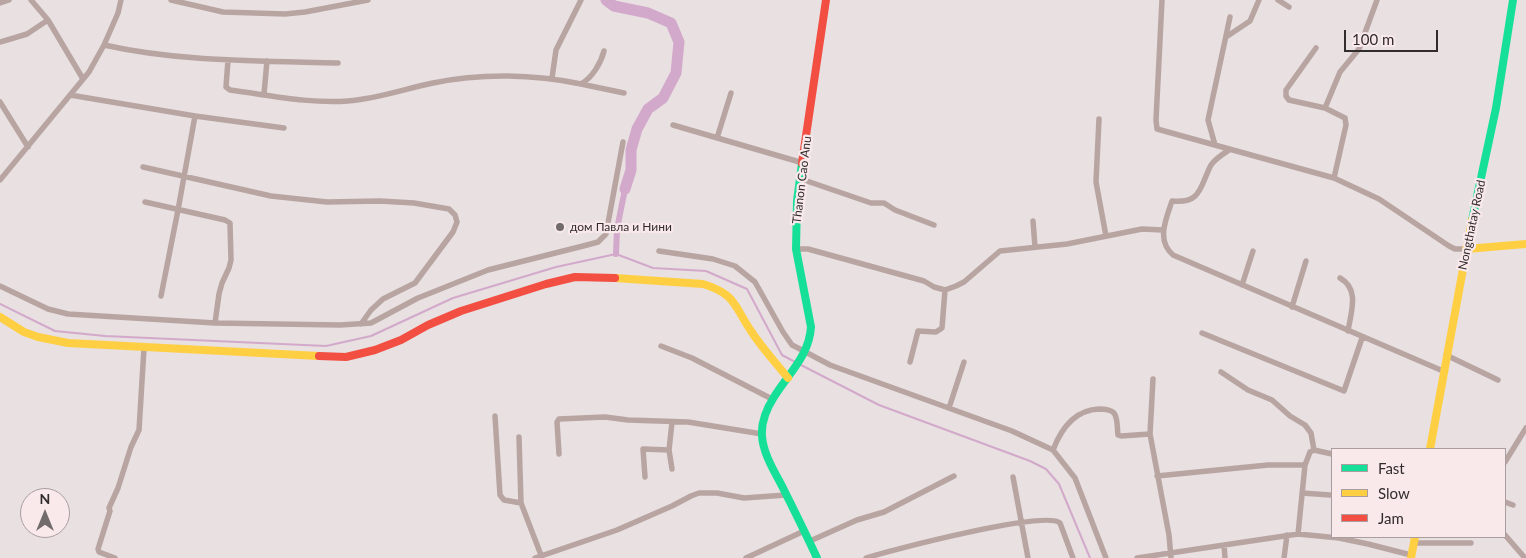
<!DOCTYPE html>
<meta charset="utf-8">
<style>
body{margin:0}
#map{position:relative;width:1526px;height:558px;overflow:hidden;background:#e8e0e1;font-family:Lato,sans-serif}
canvas{display:block}
.legend{position:absolute;left:1331px;top:448px;width:175px;height:90px;box-sizing:border-box;background:#f9e9eb;border:1px solid #a99d9f;margin:0;padding:6px 9px;list-style:none;font-size:15px;color:#322c2c}
.legend li{display:flex;align-items:center;gap:10px;height:25px}
.legend b{width:25px;border:1px solid #a99d9f}
.north{position:absolute;left:20px;top:488px;width:50px;height:50px;box-sizing:border-box;background:#f9e9eb;border:1px solid #a99d9f;border-radius:50%;rotate:0deg;font-size:14px;font-weight:700;line-height:20px;text-align:center;color:#322c2c}
.north::after{content:'';display:block;margin:auto;width:18px;height:22px;background:#726b6b;clip-path:polygon(50% 0,100% 100%,50% 72%,0 100%)}
.scale{position:absolute;left:1344px;top:30px;width:94px;height:22px;box-sizing:border-box;border:2px solid #322c2c;border-top:0;padding-left:6px;font-size:15px;line-height:18px;white-space:nowrap;color:#322c2c;-webkit-text-stroke:4px #f9e9eb;paint-order:stroke}
</style>
<div id="map">
<canvas width="1526" height="558"></canvas>
<ul class="legend">
<li><b style="height:6px;background:#16e098"></b>Fast</li>
<li><b style="height:6px;background:#ffcf43"></b>Slow</li>
<li><b style="height:6px;background:#f24e42"></b>Jam</li>
</ul>
<div class="north">N</div>
<div class="scale">100 m</div>
</div>
<script>
const context = document.querySelector('canvas').getContext('2d');
context.lineJoin = 'round';
function trace(path, color, width, dash) { context.strokeStyle = color; context.lineWidth = width; context.lineCap = dash ? 'butt' : 'round'; context.setLineDash(dash || []); context.stroke(path); }
function label(font, color, halo, rows, align = 'center') {
  context.font = font + ' Lato,sans-serif'; context.lineWidth = 4.5; context.setLineDash([]); context.textBaseline = 'middle'; context.strokeStyle = halo; context.fillStyle = color; for (const [text, x, y, turn = 0] of rows) {
    context.save(); context.translate(x, y); context.rotate((+turn || 0) * Math.PI / 180); context.textAlign = isNaN(turn) ? turn : align; if (halo) context.strokeText(text, 0, 0); context.fillText(text, 0, 0); context.restore();
  }
}
trace(new Path2D(`
 M0 304 55 331 105 336 326 346 371 336 453 298 556 267 616 254 653 268 706 271 747 289 782 355 795 362
 M799 364 879 405 1030 461 1046 469 1059 484 1090 558`), '#d3a9cb', 2);
trace(new Path2D(`
 M616 254 617 229 625 189`), '#d3a9cb', 6);
trace(new Path2D(`
 M606 0 614 6 648 13 671 23 679 42 676 73 663 98 648 109 637 129 631 150V170L625 189`), '#d3a9cb', 11);
trace(new Path2D(`
 M31 0 48 20 83 79
 M171 0 223 12 285 14 305 12 368 0
 M1162 0 1156 120 1157 129 1334 178 1379 199 1449 246 1455 249H1466
 M1278 0 1289 7
 M0 3 9 0
 M1226 37 1250 21 1259 0
 M0 42 27 34 48 20
 M104 45C180 62 260 61 338 63
 M1316 48 1286 90V96L1289 100 1325 108 1345 118 1346 125 1334 178
 M228 60 226 87 230 90C269 95 309 104 348 101 377 99 404 89 433 83 481 73 534 74 581 84 592 78 601 63 604 51
 M552 78 556 50 581 0
 M581 84 624 93
 M264 94 267 61
 M70 95 195 116 284 128
 M0 102 28 147
 M1325 108 1340 72 1359 49 1377 0
 M1099 119 1096 182 1106 236
 M673 125 803 163
 M717 138 731 93
 M1215 145 1208 120 1230 17
 M1229 150C1223 154 1216 158 1211 165 1200 186 1202 204 1172 201 1166 219 1156 240 1173 255L1443 371
 M143 167 271 196 327 202 380 201 414 203 449 209 455 215 457 222 453 232 415 283 383 299 371 310 361 324
 M801 179 871 203H884L895 210 934 225
 M0 180 89 72 104 45 118 13 121 0
 M145 202 225 220 230 223 231 260 229 268 222 283 219 294 215 323
 M1033 221 1035 247
 M796 249H808L924 281 934 287 945 290 956 286 964 282 1000 251 1067 244 1142 229 1163 230
 M659 251 713 259 735 266 755 282 783 332 792 345 798 348 830 365 1012 431 1053 450 1075 478 1106 558
 M1340 278C1360 289 1351 312 1348 331
 M1242 285 1253 251
 M0 286 48 309 68 314 215 323 340 325 371 323 418 298 488 270 587 245 598 242 606 234 623 142
 M161 296 178 210 195 116
 M1292 307 1306 261
 M1202 333 1344 391 1362 338
 M661 346 692 358 772 399
 M1446 355 1498 380
 M910 362 918 331 936 332 942 328 945 290
 M1221 372 1248 390 1272 400 1290 416 1305 425 1311 433 1314 450
 M1153 379 1150 434 1169 535 1171 558
 M949 408 964 362
 M495 416 500 495 504 500 521 503
 M519 437 521 503 541 555
 M1053 450C1061 429 1074 410 1099 409 1104 409 1110 409 1114 413 1118 418 1117 428 1118 435L1121 436 1150 434
 M559 454 557 422 559 419 605 417 628 420 688 422 762 434
 M1505 462 1526 428
 M672 469 669 450 672 422
 M1157 476 1268 465H1305
 M645 477 643 449 669 450
 M1013 477 1028 558
 M1302 493 1330 495
 M1505 502 1513 505
 M1298 534 1305 465 1310 452 1314 450 1332 454
 M1505 535 1525 558
 M810 541 857 520 884 512 954 476
 M1414 543H1471
 M1224 545 1225 558
 M115 558 99 552 98 549 110 511 109 508 118 488 131 447 139 430 144 348
 M535 558 617 530 672 506 691 496 699 493H717L744 498 786 495
 M746 558 804 531
 M866 558C891 550 1045 510 1060 523L1073 558
 M1137 558 1298 534 1339 538 1368 544 1411 555
 M1284 558 1287 535`), '#b8a5a2', 5.5);
trace(new Path2D(`
 M802 163 797 201 796 249 811 327C809 356 789 373 774 397 767 408 761 423 762 436 763 453 774 471 782 486 794 510 806 534 817 558
 M1472 220 1496 108 1513 0`), '#16e098', 8);
trace(new Path2D(`
 M1466 249 1526 244
 M615 278 703 284C736 294 734 306 751 331 762 348 776 363 788 378
 M0 317 24 332 38 337 68 343 319 356
 M1430 449 1472 220
 M1411 558 1415 537`), '#ffcf43', 8);
trace(new Path2D(`
 M802 163 826 0
 M319 356 346 357 375 350 401 340 428 325 461 311 546 284 575 277 615 278`), '#f24e42', 8);
for (const [x, y, r, color] of [
 [560,227,5,"#726b6b"]
]) { const dot = new Path2D(); dot.arc(x, y, r, 0, 2 * Math.PI); context.fillStyle = color; context.fill(dot); trace(dot, '#f9e9eb', 2); }
label('12px', '#322c2c', '#f9e9eb', [
 ["Thanon Cao Anu",802,180,-83],
 ["Nongthatay Road",1472,225,-78]
]);
label('12px', '#322c2c', '#f9e9eb', [
 ["дом Павла и Нини",570,227]
], 'left');
</script>
